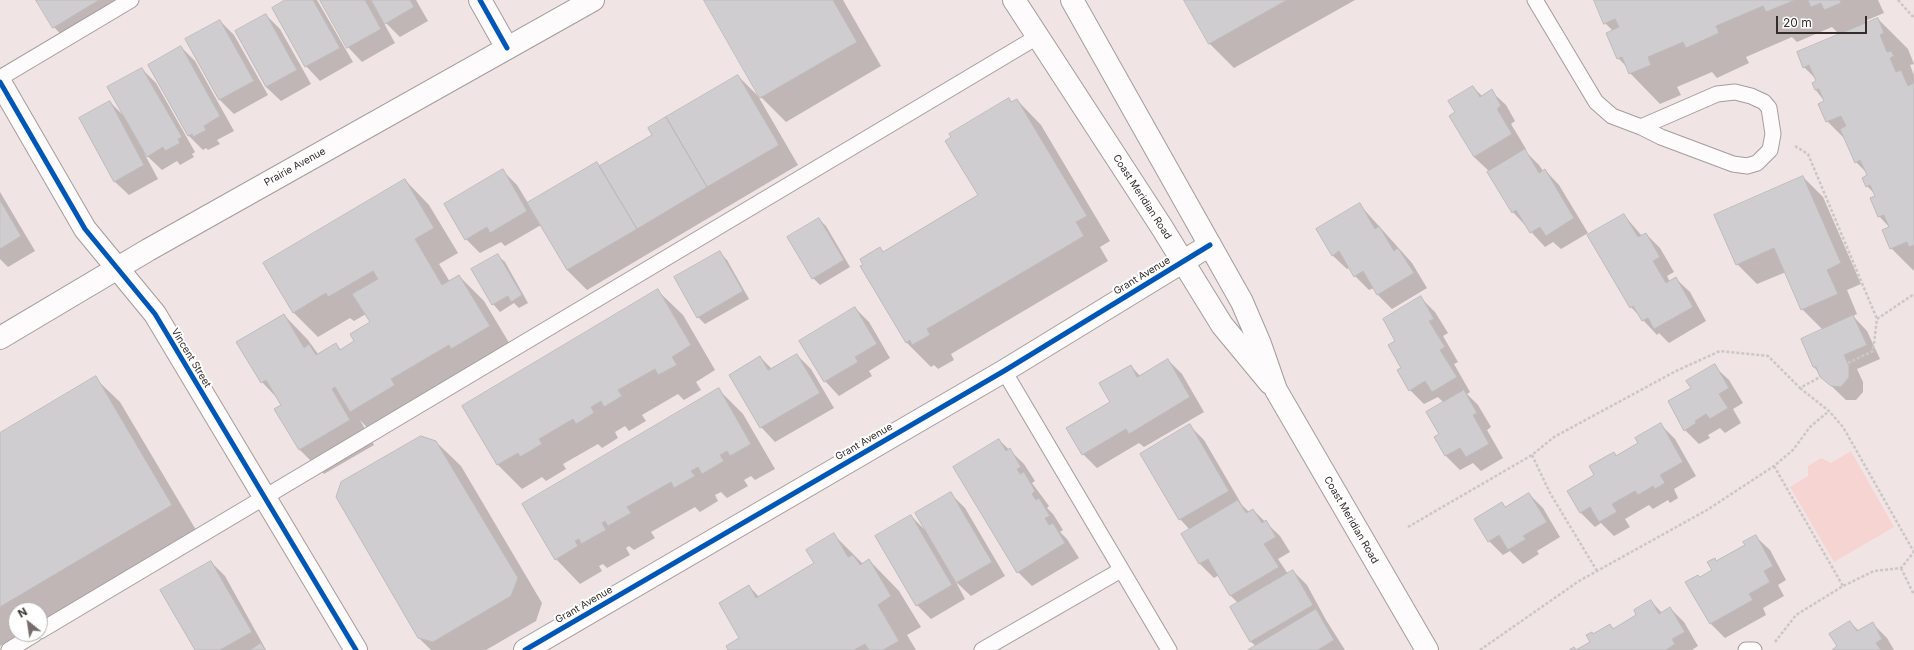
<!DOCTYPE html>
<style>
body{margin:0}
#map{position:relative;width:1914px;height:650px;overflow:hidden;background:#f0e4e4;font-family:Inter,sans-serif}
canvas{display:block}
.north{position:absolute;left:8px;top:602px;width:40px;height:40px;box-sizing:border-box;background:#fff;border:1px solid #aeabaa;border-radius:50%;rotate:330deg;font-size:11px;font-weight:700;line-height:16px;text-align:center;color:#342c2b}
.north::after{content:'';display:block;margin:auto;width:14px;height:18px;background:#766c6c;clip-path:polygon(50% 0,100% 100%,50% 72%,0 100%)}
.scale{position:absolute;left:1776px;top:16px;width:91px;height:18px;box-sizing:border-box;border:2px solid #342c2b;border-top:0;padding-left:5px;font-size:12px;line-height:14px;white-space:nowrap;color:#342c2b;-webkit-text-stroke:3px #fff;paint-order:stroke}
</style>
<div id="map">
<canvas width="1914" height="650"></canvas>
<div class="north">N</div>
<div class="scale">20 m</div>
</div>
<script>
const context = document.querySelector('canvas').getContext('2d');
context.lineJoin = 'round';
function fill(path, color) { context.fillStyle = color; context.fill(path, 'evenodd'); }
function trace(path, color, width, dash) { context.strokeStyle = color; context.lineWidth = width; context.lineCap = dash ? 'butt' : 'round'; context.setLineDash(dash || []); context.stroke(path); }
function label(font, color, halo, rows, align = 'center') {
  context.font = font + ' Inter,sans-serif'; context.lineWidth = 4; context.setLineDash([]); context.textBaseline = 'middle'; context.strokeStyle = halo; context.fillStyle = color; for (const [text, x, y, turn = 0] of rows) {
    context.save(); context.translate(x, y); context.rotate((+turn || 0) * Math.PI / 180); context.textAlign = isNaN(turn) ? turn : align; if (halo) context.strokeText(text, 0, 0); context.fillText(text, 0, 0); context.restore();
  }
}
fill(new Path2D(`
 M1851 451 1894 527 1834 562 1790 487 1808 476V466L1821 458 1831 463Z`), '#f6d4d1');
fill(new Path2D(`
 M38 0H128L68 42 54 27Z
 M287 0H317L353 62 320 81 306 66Z
 M321 0H371L395 43 362 62 348 47Z
 M373 0H416L428 21 400 37 386 23Z
 M705 0H843L881 66 786 122 761 97Z
 M1185 0H1355L1234 68 1210 44Z
 M1597 0H1878L1884 13 1865 21 1866 24 1878 19 1908 49 1914 64 1910 65 1914 75V271L1891 248 1890 228 1879 216 1876 195 1867 186 1869 175 1856 162 1846 140 1827 121 1825 102 1815 89 1817 81 1816 79 1804 67 1840 35 1832 27 1797 42 1792 37 1746 57 1749 63 1717 78 1712 72 1677 87 1681 95 1660 104 1630 73 1628 68 1618 58 1613 31 1605 23Z
 M266 15 280 29 311 84 281 101 266 87 236 32Z
 M220 21 234 35 268 95 234 114 220 100 187 39Z
 M181 47 195 61 234 131 217 140 220 144 208 150 206 148 203 150 189 136 149 65Z
 M142 69 156 83 195 152 192 154 194 157 180 165 177 161 162 170 144 153 158 179 129 195 114 181 110 102 125 117Z
 M738 76 758 96 798 165 587 290 567 270 541 225 505 246 501 242 480 253 466 239 503 171 517 185 528 203 596 163 601 167 653 135Z
 M1473 87 1482 96 1491 91 1506 105 1515 121 1511 124 1526 149 1524 150 1539 165 1543 171 1545 170 1559 185 1588 233 1561 249 1553 242 1545 247 1513 212 1490 172 1474 157 1456 113Z
 M1009 99 1012 103 1017 100 1041 125 1110 241 1100 247 1108 261 951 354 954 360 938 369 934 365 931 367 907 343 862 267 880 249 884 252 979 196Z
 M1803 177 1823 197 1861 284 1847 290 1857 314 1853 316 1867 331 1880 359 1857 369 1863 382V392L1856 400H1846L1821 376 1814 367 1823 330 1802 309 1786 272 1757 284 1737 264Z
 M405 180 429 205 458 253 439 264 450 282 459 276 484 301 514 351 375 436 360 420 374 445 324 474 300 450 276 409 282 405 278 399 262 382 284 315 308 340 318 354 336 344 341 350 355 341 371 323 366 314 354 321 350 318 318 337 293 312Z
 M0 192 35 251 8 267 0 259Z
 M1360 205 1412 263 1427 288 1392 309 1378 295 1374 288 1369 290 1355 276 1350 267 1347 269 1332 255Z
 M1624 215 1642 236 1646 234 1660 248 1674 272 1667 276 1670 282 1675 278 1690 292 1706 321 1669 343 1659 333 1657 335 1631 307Z
 M819 219 826 226 850 267 820 285 813 278Z
 M720 253 727 260 749 299 705 324 698 317Z
 M497 255 505 262 528 303 519 308 514 303 500 312 493 304 473 270Z
 M658 291 683 315 715 370 696 382 701 390 684 400 678 394 642 415 646 421 629 431 625 426 615 432 618 438 602 448 598 444 563 464 566 469 546 481 542 477 522 489 497 464Z
 M1421 298 1435 312 1448 333 1443 336 1458 362 1454 364 1470 392 1467 394 1478 405 1491 427 1487 430 1503 458 1481 471 1473 463 1460 470 1446 456 1436 438 1440 435 1444 403 1438 397 1424 404 1410 390 1397 341Z
 M855 308 869 322 890 358 869 371 872 376 839 396 825 381 801 341Z
 M797 355 811 369 834 408 775 442 761 427 760 357 772 369Z
 M1168 360 1182 374 1204 412 1144 447 1139 443 1097 468 1083 454 1131 366 1140 376Z
 M1714 366 1729 380 1743 403 1733 409 1741 423 1725 433 1720 428 1708 435 1710 438 1699 444 1685 430 1692 388Z
 M95 378 120 402 196 530 40 622V610H16V634H21L0 646V435Z
 M719 390 743 414 775 469 755 480 751 476 744 480 748 486 727 498 721 492 715 495 718 501 700 512 695 507 651 532 655 538 634 550 629 546 626 548 630 555 607 568 603 564 599 566 602 571 580 584 556 559Z
 M1661 425 1675 439 1696 476 1674 489 1678 498 1670 503 1668 500 1653 509 1649 505 1625 519 1630 527 1614 536 1601 523 1595 527 1581 513 1595 475 1614 453 1617 456 1639 443Z
 M1190 426 1204 440 1242 505 1249 512 1253 510 1280 536 1290 552 1278 559 1288 574 1293 571 1307 585 1326 620 1345 650H1250L1256 646 1251 642 1231 607 1238 603 1231 596 1219 575 1214 578 1200 564 1183 535 1190 530 1180 519Z
 M999 440 1024 464 1035 481 1032 483 1049 506 1047 508 1053 514 1063 530 1060 532 1067 539 1079 558 1032 586 1018 572Z
 M435 441 461 466 542 603 536 621 486 650H431L419 638Z
 M951 494 965 508 1005 576 971 596 956 582 965 599 931 619 917 605 911 516 926 531Z
 M1529 494 1543 508 1560 537 1537 551 1539 554 1523 564 1510 551 1503 555 1489 541 1502 503 1506 508Z
 M834 535 863 564 869 560 899 591 921 627 907 635 916 650H730L741 638 749 586 759 597 816 563Z
 M1755 536 1770 550 1786 580 1778 585 1784 596 1763 608 1766 615 1725 638 1711 624 1686 582 1700 578 1713 571 1717 562 1747 545Z
 M211 562 225 576 266 650H196Z
 M1651 601 1662 613 1670 608 1684 622 1698 646 1692 650H1578L1591 642 1592 633 1594 635 1610 625 1614 629 1637 616Z
 M1850 622 1859 631 1872 623 1887 638 1894 650H1833L1838 647Z`), '#0003');
const building = new Path2D(`
 M36 0H99L53 28Z
 M285 0H313L340 48 305 67 272 8Z
 M320 0H365L381 29 347 48Z
 M372 0H410L414 7 385 24Z
 M704 0H833L857 42 760 98Z
 M1184 0H1287L1209 44Z
 M1594 0H1795L1766 12 1763 6 1716 26 1719 33 1686 48 1683 42 1648 57 1651 65 1629 74 1622 57 1617 59 1606 33 1619 27 1615 19 1604 24Z
 M1808 0H1840L1841 3 1824 10 1821 3 1811 7Z
 M266 14 297 70 266 87 235 31Z
 M1878 18 1884 33 1880 35 1887 52 1891 51 1894 56 1890 58 1896 72 1901 70 1908 86 1914 83V245L1909 247 1907 242 1890 249 1882 230 1889 227 1884 215 1878 217 1870 198 1875 196 1870 185 1866 187 1862 178 1867 175 1860 160 1855 163 1840 129 1846 126 1841 116 1826 122 1818 104 1824 101 1819 89 1815 90 1812 83 1816 81 1809 65 1803 68 1797 52Z
 M220 20 254 81 219 100 185 39Z
 M181 46 220 116 204 126 206 130 193 137 192 134 188 136 148 65Z
 M142 68 182 137 178 139 180 143 165 151 163 147 147 157 107 87Z
 M738 75 779 145 707 187 666 117Z
 M1473 86 1480 97 1492 89 1501 106 1497 109 1512 134 1474 157 1449 116 1455 112 1448 101Z
 M1009 98 1011 102 1017 99 1087 216 1076 222 1084 236 927 329 930 335 912 345 910 340 906 343 860 266 863 265 860 259 880 247 883 252 978 195 945 141 951 137 949 134Z
 M110 101 144 165 114 182 79 118Z
 M666 117 707 187 637 229 599 166 652 135 648 128Z
 M1525 149 1539 173 1545 169 1574 218 1546 236 1540 227 1530 233 1516 210 1512 213 1487 172Z
 M597 162 637 229 567 270 527 203Z
 M503 169 527 211 490 233 487 227 465 240 444 204Z
 M1803 176 1841 263 1827 270 1838 294 1801 310 1774 248 1736 265 1714 215Z
 M405 179 434 228 415 239 442 285 459 275 490 326 451 349 449 345 391 379 395 385 350 412 335 387 332 389 350 420 299 450 274 409 281 405 266 380 261 383 236 342 284 314 304 348 309 344 316 355 336 343 340 350 354 341 350 334 370 322 352 294 378 279 373 271 328 297 326 293 293 313 263 263Z
 M0 200 21 236 0 249Z
 M1360 203 1375 229 1379 226 1394 251 1398 248 1414 273 1377 295 1363 271 1354 277 1339 251 1332 256 1316 229Z
 M1624 214 1638 237 1646 233 1660 257 1653 261 1666 283 1676 277 1693 307 1654 329 1648 318 1642 321 1633 306 1630 308 1587 235Z
 M819 218 844 260 812 279 787 237Z
 M720 251 743 291 697 318 674 277Z
 M498 254 522 295 511 302 508 296 492 305 471 269Z
 M658 289 691 345 672 357 677 365 658 375 655 369 618 390 622 396 604 407 601 401 591 407 594 413 576 424 573 419 539 439 542 444 520 457 518 453 497 465 462 406Z
 M1421 296 1434 319 1429 321 1445 347 1440 350 1457 377 1432 392 1425 381 1409 391 1397 370 1401 368 1388 345 1395 341 1383 319Z
 M855 307 877 344 855 357 858 362 824 382 799 341Z
 M1853 315 1867 345 1844 355 1849 366V377L1841 387 1831 386 1820 377 1816 367H1813L1801 339Z
 M797 354 820 393 760 428 729 375 760 356 768 370Z
 M1168 359 1190 397 1129 434 1126 429 1082 455 1066 428 1110 402 1099 383 1131 365 1137 377Z
 M1715 364 1729 388 1719 394 1728 408 1710 419 1706 414 1695 421 1696 423 1684 431 1668 401 1691 388 1686 381Z
 M96 376 172 505 0 607V433Z
 M719 388 751 444 730 456 727 451 720 455 724 461 702 474 698 467 691 471 695 476 674 488 671 482 627 507 631 513 608 526 605 521 602 523 606 530 581 544 579 539 575 541 578 546 555 560 522 504Z
 M1464 390 1477 413 1473 415 1489 444 1466 457 1460 448 1445 456 1434 437 1439 434 1426 412Z
 M1661 423 1683 462 1660 475 1665 483 1655 489 1653 486 1638 495 1635 491 1612 504 1617 512 1599 522 1590 507 1580 513 1567 491 1594 475 1589 466 1614 452 1616 456 1638 443 1635 438Z
 M1190 424 1229 491 1179 520 1140 454Z
 M421 436 436 441 518 578 511 596 433 642 418 638 336 497 341 482Z
 M999 439 1006 451 1010 448 1021 467 1017 469 1020 474 1024 472 1035 491 1032 494 1036 500 1039 498 1050 516 1045 518 1049 525 1053 523 1065 543 1017 573 953 467Z
 M951 492 992 562 956 583 915 513Z
 M1529 493 1547 522 1523 536 1526 539 1508 550 1499 535 1488 542 1474 519 1502 502 1505 507Z
 M1238 500 1246 513 1253 509 1262 523 1266 520 1276 537 1264 544 1279 567 1230 596 1208 559 1199 564 1181 534Z
 M911 515 952 585 916 606 875 536Z
 M834 533 848 557 853 555 860 565 869 559 891 596 878 605 899 641 883 650H869L865 644 854 650H728L726 646 739 638 719 603 749 585 756 598 814 563 806 550Z
 M1756 535 1773 566 1764 571 1770 582 1749 594 1753 600 1710 624 1685 582 1698 575 1700 577 1712 570 1707 562 1715 558 1716 561 1745 545 1743 542Z
 M211 561 252 632 220 650H195L160 590Z
 M1293 570 1313 605 1250 642 1230 607Z
 M1651 600 1659 614 1670 607 1685 632 1672 639 1675 644 1666 650H1569L1574 647 1576 650 1590 642 1586 635 1592 632 1593 634 1610 624 1613 629 1636 615 1634 610Z
 M1316 609 1334 640 1318 650H1248Z
 M1850 621 1857 631 1873 622 1882 639 1876 643 1881 650H1832L1837 646 1829 634Z
 M261 643 265 650H250Z`);
fill(building, '#d0cdd0');
trace(building, '#bdbabd', 1);
const lane = new Path2D(`
 M1535 0 1596 102 1612 116 1641 127 1661 137 1733 164 1747 166 1757 163 1770 150 1773 134 1769 108 1764 102 1751 96 1735 92 1717 94 1641 127
 M0 78 131 0
 M1004 371 1169 650
 M40 631 1037 37
 M9 650 35 634
 M982 650 1121 570
 M1746 650H1754`);
const street = new Path2D(`
 M480 0 507 48
 M0 82 85 229 155 314 356 650
 M525 650 1004 371 1210 245`);
const secondary = new Path2D(`
 M1014 0 1161 226 1222 325 1270 383
 M1072 0 1242 302 1260 344 1276 390 1427 650
 M0 338 148 250 593 0`);
trace(lane, '#a59c9c', 17);
trace(street, '#a59c9c', 24);
trace(secondary, '#a59c9c', 24);
trace(new Path2D(`
 M1898 0 1914 18
 M1795 146 1808 154 1877 319
 M1848 363 1873 351 1877 319 1914 294
 M1800 388 1829 411 1843 427 1914 552
 M1774 466 1843 586
 M1408 527 1532 455
 M1901 568 1914 595
 M1597 571 1550 493 1532 455 1554 437 1676 371 1720 351 1768 356 1800 388 1820 377
 M1775 642 1796 615 1843 586 1874 571 1901 568 1914 552
 M1480 650 1579 581 1707 510 1774 466 1793 450 1810 427 1829 411`), '#ccc7c7', 2.5, [3, 2]);
trace(lane, '#fdfbfb', 15);
trace(street, '#fdfbfb', 22);
trace(secondary, '#fdfbfb', 22);
trace(new Path2D(`
 M480 0 507 48
 M0 82 85 229 155 314 356 650
 M525 650 1004 371 1210 245`), '#0057b8', 5);
label('10px', '#342c2b', '#fff', [
 ["Prairie Avenue",295,167,-29],
 ["Coast Meridian Road",1142,197,57],
 ["Grant Avenue",1142,276,-31],
 ["Vincent Street",191,358,59],
 ["Grant Avenue",864,442,-30],
 ["Coast Meridian Road",1351,520,60],
 ["Grant Avenue",584,605,-30]
]);
</script>
